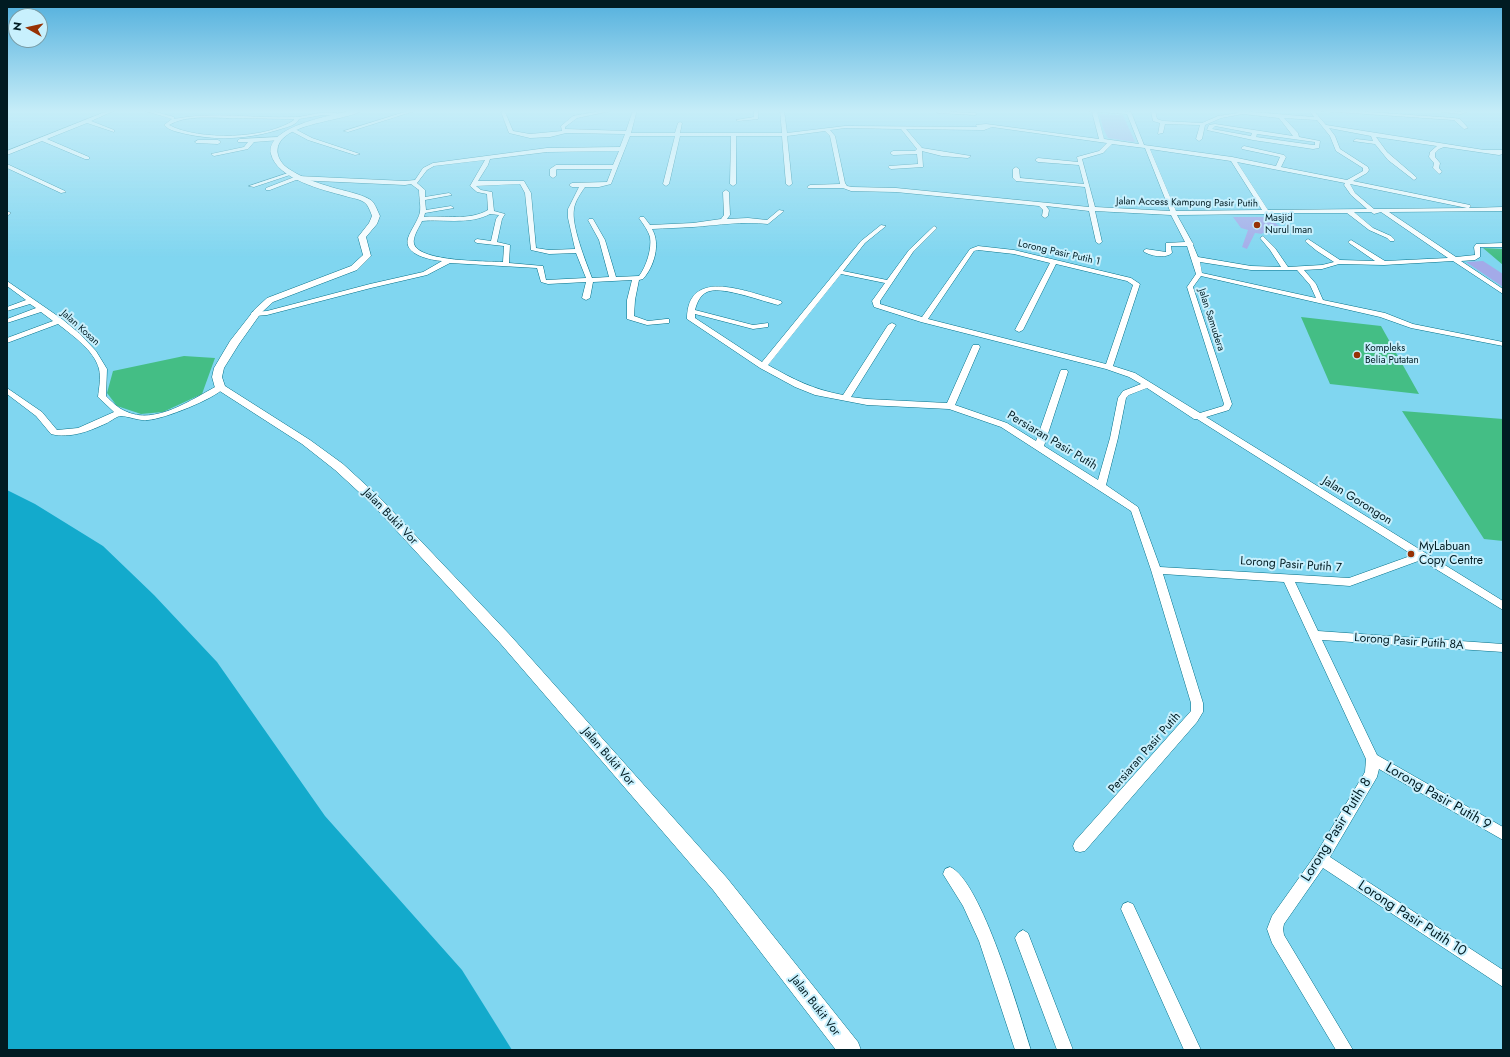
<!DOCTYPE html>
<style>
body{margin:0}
#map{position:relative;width:1510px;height:1057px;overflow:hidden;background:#80d6f0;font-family:Jost,sans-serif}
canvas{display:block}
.frame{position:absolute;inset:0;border:8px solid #011b22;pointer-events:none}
.north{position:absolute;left:8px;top:8px;width:40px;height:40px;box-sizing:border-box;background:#c8f0fd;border:1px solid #789ba5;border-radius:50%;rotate:278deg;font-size:11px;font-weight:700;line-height:16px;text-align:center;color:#011b22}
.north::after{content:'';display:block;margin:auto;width:14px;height:18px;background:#973205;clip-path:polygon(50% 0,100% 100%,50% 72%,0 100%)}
</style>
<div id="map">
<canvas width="1510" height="1057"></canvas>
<div class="frame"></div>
<div class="north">N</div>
</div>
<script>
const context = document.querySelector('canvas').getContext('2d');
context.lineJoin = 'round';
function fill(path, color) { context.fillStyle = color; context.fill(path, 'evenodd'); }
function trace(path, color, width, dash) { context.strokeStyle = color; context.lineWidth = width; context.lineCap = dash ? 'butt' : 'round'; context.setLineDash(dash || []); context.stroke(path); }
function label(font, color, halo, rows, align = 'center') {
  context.font = font + ' Jost,sans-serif'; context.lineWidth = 4; context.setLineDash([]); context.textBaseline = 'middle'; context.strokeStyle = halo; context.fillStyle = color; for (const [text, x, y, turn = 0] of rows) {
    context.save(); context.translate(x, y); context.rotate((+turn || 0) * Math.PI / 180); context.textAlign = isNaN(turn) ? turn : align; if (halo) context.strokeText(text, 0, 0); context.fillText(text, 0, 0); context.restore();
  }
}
fill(new Path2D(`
 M1483 248 1503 249V265Z
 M1301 317 1381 326 1419 394 1330 384Z
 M184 356 215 358 202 394 163 412 141 414 117 406 107 393 113 371Z
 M1402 411 1503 419V541L1484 539Z`), '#44be85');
fill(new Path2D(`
 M7 490 35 504 103 546 154 595 217 662 325 816 462 970 512 1050H7Z`), '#13aacc');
fill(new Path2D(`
 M1099 114 1123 115 1135 142 1108 138 1103 128Z
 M1233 217H1268L1279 226 1277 232H1271L1270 234 1262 233V234L1255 233 1247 249 1242 247 1248 230 1241 228Z
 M1483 261 1503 274V287L1466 262Z`), '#a3aae8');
const minor = new Path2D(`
 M110 110H116L91 121 114 130V132L87 123 47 139 89 157V159H85L42 141 7 155V151Z
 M142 110H149L174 117V119C215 111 255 119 296 117 310 116 329 108 341 115L339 116 323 115 299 119C297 125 287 127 281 129 250 139 218 141 186 134 178 132 170 131 164 125L172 119ZM227 118 294 119V120C267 139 199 141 169 125 186 115 209 118 227 118Z
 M411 110H418L348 132 344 131Z
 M606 110H616L577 118 565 127V129L626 131 633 110H637L631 133H675L678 123 680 122 682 123 680 133H782L780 110H784L787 133 845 126 977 127 976 125 986 124 1099 139 1092 112 1087 110 1131 112 1144 145 1232 157 1276 166 1280 157 1242 149 1241 148 1244 146 1284 155 1286 157 1281 167 1347 180 1363 171V168L1336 151 1330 136 1317 120 1284 118 1298 133 1299 137 1320 141 1319 148 1313 149 1253 140 1207 130 1209 125 1215 124 1293 136 1279 118 1243 114 1221 118 1205 125 1202 139 1199 141 1196 139 1200 125 1165 124 1163 133 1158 134 1160 123 1153 121 1151 111 1155 110 1157 119 1163 121 1202 123 1218 116 1238 113 1229 110 1314 117 1309 110H1313L1326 125 1484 150H1503V154L1499 155 1444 147 1439 149 1435 153V157L1440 163 1439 168 1442 172 1439 174 1433 168 1434 163 1429 157 1430 152 1437 146 1376 137 1387 152 1416 177 1417 178 1414 180 1388 160 1375 144 1353 141 1356 139 1373 141 1371 136 1329 128 1335 136 1340 149 1368 167 1369 170 1367 173 1353 181 1470 205 1471 206 1469 208 1503 207V211L1389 212 1456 257 1475 255 1474 247 1476 244 1503 243V247H1480V257L1475 260 1461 261 1503 289V294L1453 261 1384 265 1339 264 1322 269 1304 270 1316 284 1323 300 1385 313 1413 324 1503 342V346L1411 328 1380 317 1201 276 1193 287 1232 404 1229 410 1206 417 1503 601V610L1421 560 1350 586 1295 582 1318 631 1503 644V652L1322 640 1377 755 1503 827V840L1379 769 1377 777 1330 857 1503 970V987L1323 868 1284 924 1283 929 1284 935 1353 1050H1336L1272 943 1267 929 1272 916 1316 854 1365 772 1366 759 1284 582 1163 574 1203 703V712L1197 722 1085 851 1080 852 1075 851 1073 846 1075 841 1191 711V703L1151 570 1131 511 1001 427 949 409 867 405 815 395 795 387 760 368 687 319C687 265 750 293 781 301L782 303 778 305C762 301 724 287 710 291 701 293 697 302 695 310L753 325 768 323V327L753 329 695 314V318L762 362 861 241 881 225 886 226 865 243 843 271 887 280 909 250 934 226 937 228 913 252 880 301V304L922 317 970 249 978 246 1014 250 1131 278 1140 284 1113 366 1135 373 1200 413 1223 406 1224 404 1187 287 1196 274 1187 246H1171L1172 253C1166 259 1149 256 1143 251L1146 249 1166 252V243L1185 242 1171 215 1095 211 1102 242 1099 244 1096 242 1089 211 1046 206 1049 210 1048 216 1045 218 1042 216 1043 210 1039 206 896 192 851 191 843 188H808L807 187 810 185 840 184 830 136 825 131 787 136 792 184 789 186 786 184 782 136H736V184L733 186 730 184 731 136H680L669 184 666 186 663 184 675 136H630L611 184 599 187H585C581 193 575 201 574 209 571 225 586 262 592 278L609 277 599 240 588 220 589 219H593L605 240 616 277 639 276C646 267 652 249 650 237 648 230 643 224 639 218L640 217H644L650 225 693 223 721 219 724 215 723 192 726 190 729 192 730 215 727 219 748 218 767 220 779 210 784 211 768 224C742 221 719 225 693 227 680 228 666 228 652 229 661 244 654 267 643 279L639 280 635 300 634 316 648 321 666 319H669V323L647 325 627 319V300L632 280 593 282 590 298 586 300 582 298 586 282 548 284 541 282 537 268 450 263 427 275 371 288 267 315 255 316 251 314 252 312 267 311 370 284 423 272 442 261C431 260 403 255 408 238 411 229 418 221 420 212 421 206 419 197 419 190L411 184 405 185 296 180 270 190H266V188L297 176 405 181 415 180 423 168 433 163 547 148 620 147 625 134 566 133 550 137 530 138 509 133 501 112 503 111 505 112 513 131 530 134 562 131 561 126 573 116ZM1097 112 1127 114 1139 144 1104 139ZM1215 126 1252 133 1251 136 1212 129ZM992 127 1107 143 1099 151 1077 157 1078 162 1038 158 1035 160 1038 162 1079 165 1084 184 1020 178 1019 169 1016 167 1013 169V178L1016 181 1085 187 1089 207 896 188 852 187 847 186 845 183 835 136 830 130 845 128 901 129 917 149 915 151H893L890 153 893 155 917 154 918 164 889 166 888 167 891 169 923 167 922 151 942 156 968 158 971 156 922 148 906 129 984 130ZM1257 134 1315 142V145H1313L1256 137ZM1112 144 1145 148 1170 211 1095 207 1082 159 1103 153ZM1150 149 1231 161 1262 210 1176 211ZM619 151 613 165H556L550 169V176L553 178 556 176V170L557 169H612L607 182 572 183 569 185 572 187H579L568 209V218L575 249 549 250 536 248 531 193 524 181H478L488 165 490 159 547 152ZM485 160 470 186 477 192 487 194 488 210C469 221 445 215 424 217L425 213 454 208 451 206 426 210 425 200 452 195 449 193 425 197V190L417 183 427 170 434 166ZM1237 162 1345 183 1344 185 1351 195 1367 209 1268 210ZM520 184 525 193 531 250 549 254 576 253 586 278 546 280 543 266 509 263 510 245 497 242 502 219 505 214 494 211 492 192 481 190 476 186ZM1350 184 1467 208 1374 209 1355 193ZM1354 212H1371L1374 214 1381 212 1448 258 1385 261 1351 240 1348 242 1349 243 1375 261 1340 260 1308 239 1305 241 1306 242 1317 251 1334 262 1322 265 1288 267 1275 248 1263 236 1260 238 1270 250 1281 267 1251 266 1198 257 1193 245 1194 244 1192 242 1177 215 1264 214 1267 215 1270 213H1347L1369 230 1387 238 1390 241H1394L1395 240 1391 236 1373 228ZM490 214 499 215 496 219 491 241 477 239 474 241 477 243 504 246 503 262C486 261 420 262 414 244 412 237 420 226 422 221 444 219 470 225 490 214ZM978 250 1014 254 1050 263 1015 330 1019 332 1023 330 1056 264 1127 281 1133 285 1106 364 928 319 974 251ZM1200 262 1251 270H1297L1310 285 1316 298 1202 273ZM841 274 885 283 872 301 874 307 921 322 1106 369 1129 377 1141 384 1123 391 1118 398 1110 438 1098 480 1044 446 1068 372 1067 370H1061L1060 372 1036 441 1007 423 955 405 980 347 979 345H973L972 347 947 403 867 399 851 397 896 325 892 323 888 325 843 395C812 389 795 380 768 365ZM1147 388 1194 419H1197L1413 555 1349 578 1160 567 1138 507 1106 485 1118 438 1126 398 1129 395Z
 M754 110H758V119L738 121 736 120 754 117Z
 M1319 110H1341L1454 118 1460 119 1468 128 1464 129 1454 120 1321 111Z
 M1462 110H1466L1467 112 1461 114 1441 112 1443 111 1461 112Z
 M939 111 975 113 977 114 975 115 937 113Z
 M291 129H295L312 138 360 154 355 155 308 140 291 131Z
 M278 137 280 138V140L254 142 248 149 214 156 211 154 244 147 248 142H238V140L240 139Z
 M198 140H218L221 142 218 144 196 143 195 142Z
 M7 164 65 191 66 192 61 193 7 168Z
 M288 173 293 174 254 187 249 186Z
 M7 211 11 213 7 216Z
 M7 281 62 319 80 334 96 351 107 369 106 396C112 402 118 408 125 411 155 426 192 399 217 386H223L224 388C214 399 164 419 148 420 138 421 128 416 121 416 117 416 111 421 107 423 90 431 70 439 51 434L36 416 7 394V388L42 412 57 430 78 428 114 412 98 397C99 388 101 378 99 369 94 350 73 336 58 324L7 343V338L53 321 41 312 7 323V319L36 308 30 304 7 311V307L26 300 7 286Z
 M950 867C981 879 1020 1016 1031 1050H1015L979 941 963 906 943 874 945 869Z
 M1128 902 1133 904 1201 1050H1184L1121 909 1123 904Z
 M1023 930 1028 933 1073 1050H1057L1015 938 1018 933Z`);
const tertiary = new Path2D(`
 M353 110H363C347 122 271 122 278 155 280 161 283 165 289 169 301 177 314 182 328 186 338 190 366 194 373 202 376 206 378 212 380 216L377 224 366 237 371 256 357 270 273 302 261 313 239 344 224 368 222 377 225 386 310 440 343 464 380 498 510 635 727 878 858 1042 861 1050H836L713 890 500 643 372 504 335 470 302 444 215 388 212 377 214 368 230 341 255 309 267 298 351 266 363 255 358 237 369 223 372 216C371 213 369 208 367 205 363 199 351 198 345 196 323 190 277 179 271 154 265 126 334 115 353 110Z`);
trace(minor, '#016f87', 1);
trace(tertiary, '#016f87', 1);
fill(minor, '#fff');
fill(tertiary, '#fff');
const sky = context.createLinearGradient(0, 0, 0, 258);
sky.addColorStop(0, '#53b0dd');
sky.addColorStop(0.43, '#c6edf8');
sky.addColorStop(1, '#c6edf800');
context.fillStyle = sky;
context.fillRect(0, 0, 1510, 258);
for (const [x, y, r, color] of [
 [1257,225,4,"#973205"],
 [1357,355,4,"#973205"],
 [1411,554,4,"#973205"]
]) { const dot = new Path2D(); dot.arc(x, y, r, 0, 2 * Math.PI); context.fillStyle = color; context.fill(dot); trace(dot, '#c8f0fd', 1.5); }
label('10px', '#011b22', '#c8f0fd', [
 ["Jalan Access Kampung Pasir Putih",1187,203,1],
 ["Lorong Pasir Putih 1",1059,253,13],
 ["Jalan Samudera",1211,320,72],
 ["Jalan Kosan",80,328,42]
]);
label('10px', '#011b22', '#c8f0fd', [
 ["Masjid",1265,219],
 ["Nurul Iman",1265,231],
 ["Kompleks",1365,349],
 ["Belia Putatan",1365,361]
], 'left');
label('12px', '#011b22', '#c8f0fd', [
 ["Persiaran Pasir Putih",1052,441,31],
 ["Jalan Gorongon",1357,501,32],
 ["Jalan Bukit Vor",390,517,46],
 ["Lorong Pasir Putih 7",1291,565,4],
 ["Lorong Pasir Putih 8A",1409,642,4],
 ["Persiaran Pasir Putih",1145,753,-49],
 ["Jalan Bukit Vor",608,757,49],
 ["Jalan Bukit Vor",815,1006,52]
]);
label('12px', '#011b22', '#c8f0fd', [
 ["MyLabuan",1419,547],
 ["Copy Centre",1419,561]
], 'left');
label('14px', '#011b22', '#c8f0fd', [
 ["Lorong Pasir Putih 9",1438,797,30],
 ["Lorong Pasir Putih 8",1337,830,-58],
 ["Lorong Pasir Putih 10",1412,919,33]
]);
</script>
